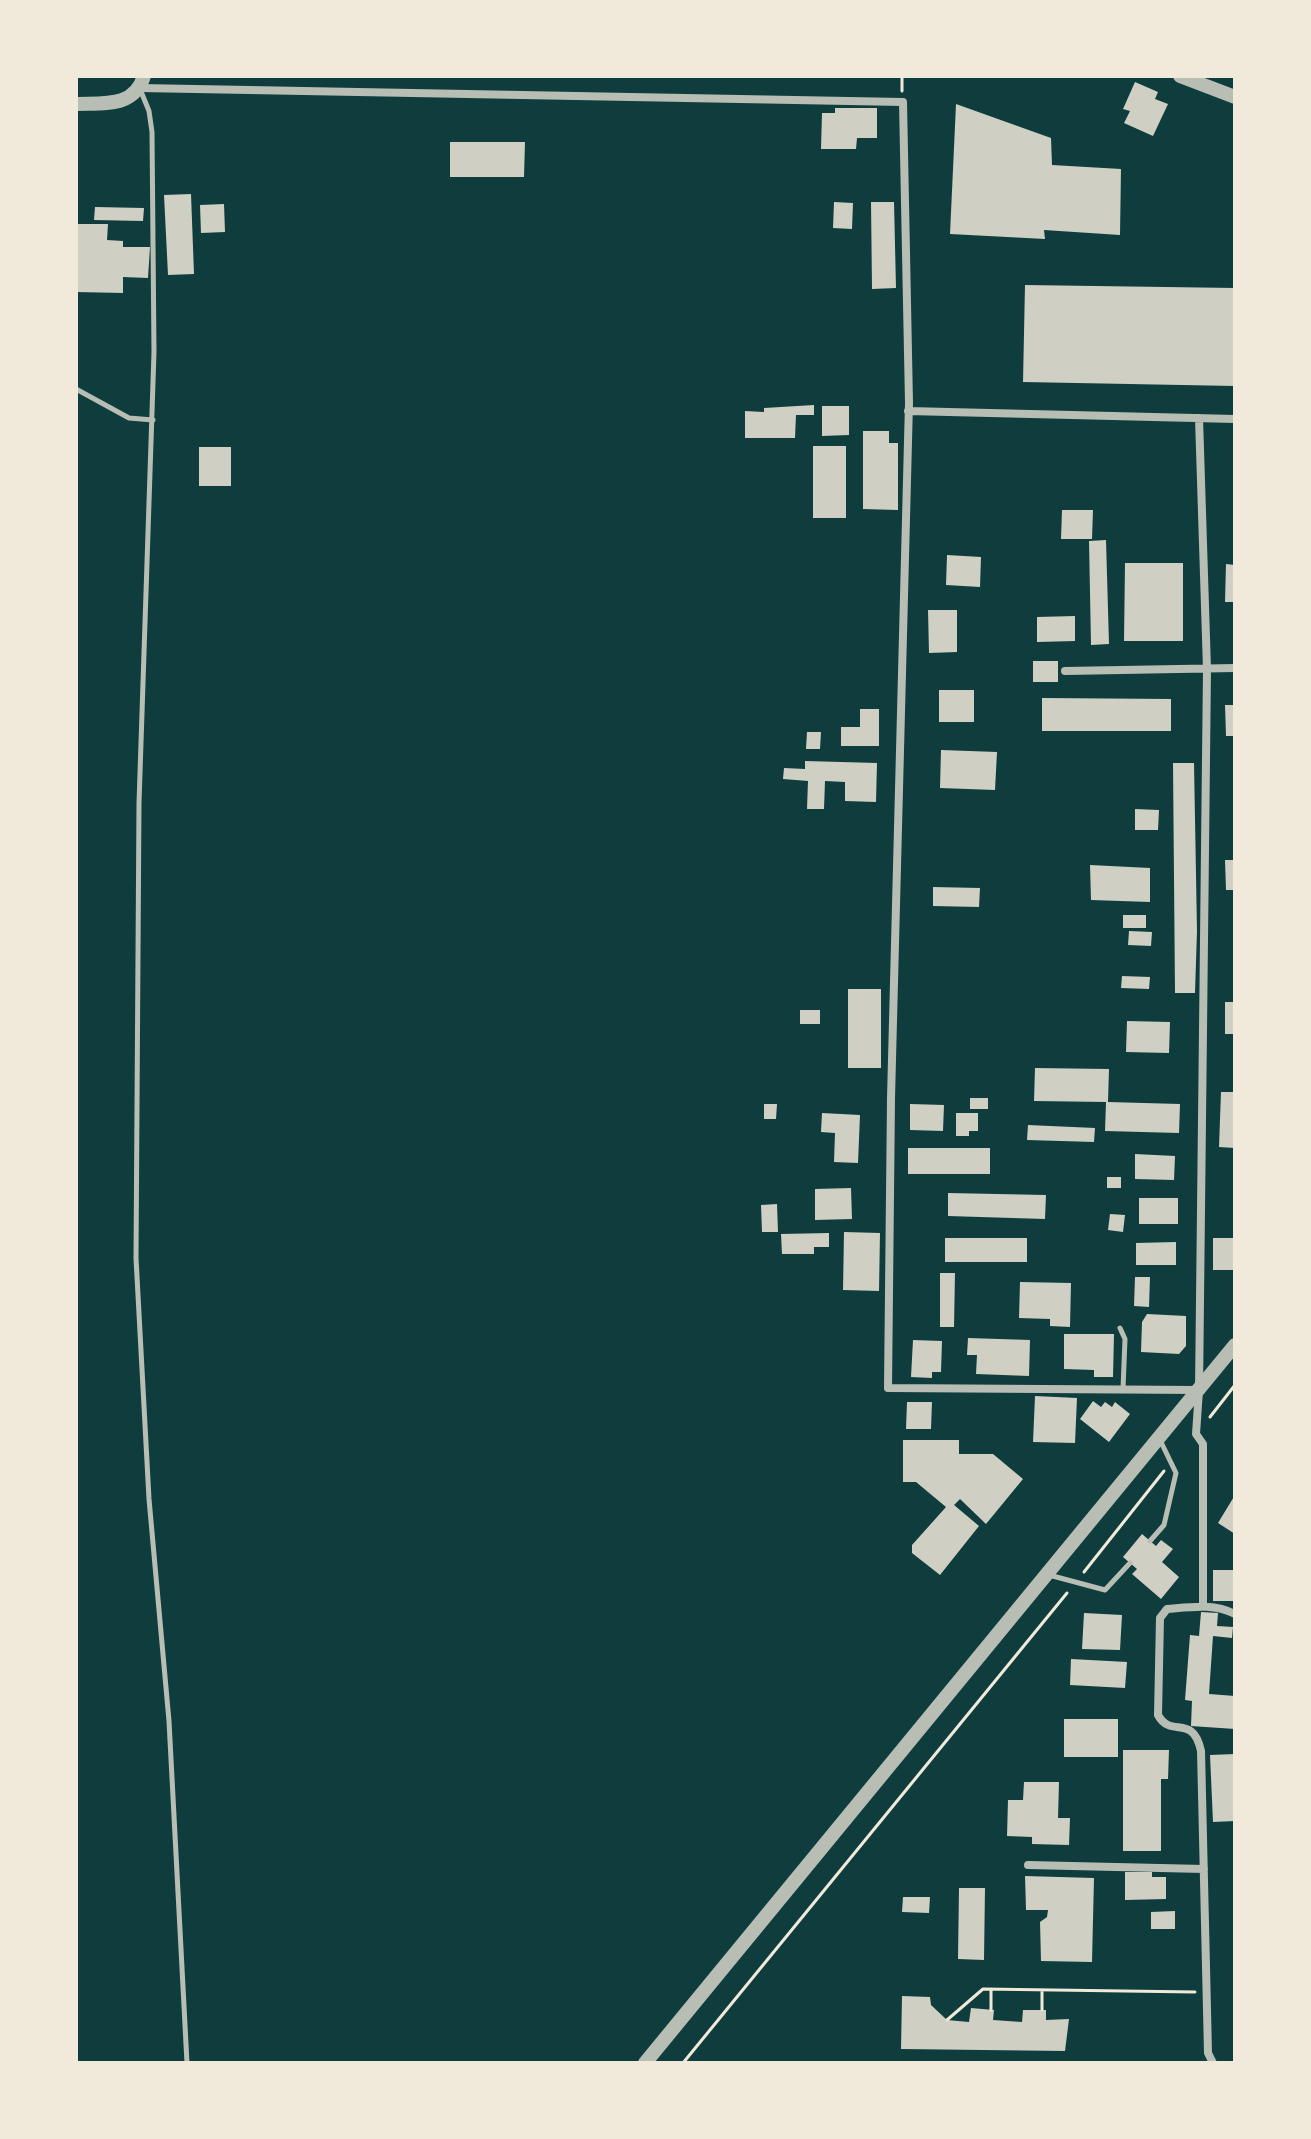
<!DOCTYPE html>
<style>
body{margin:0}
#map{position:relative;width:1311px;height:2139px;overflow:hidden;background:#0f3d3e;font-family:"Noto Sans",sans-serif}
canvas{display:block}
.frame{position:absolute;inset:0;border:78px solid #f1e9da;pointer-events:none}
</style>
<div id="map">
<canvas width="1311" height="2139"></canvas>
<div class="frame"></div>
</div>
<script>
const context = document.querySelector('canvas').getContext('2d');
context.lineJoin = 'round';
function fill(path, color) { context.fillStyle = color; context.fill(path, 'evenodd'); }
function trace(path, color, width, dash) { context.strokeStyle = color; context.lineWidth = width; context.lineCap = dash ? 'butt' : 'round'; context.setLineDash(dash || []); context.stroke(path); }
fill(new Path2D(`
 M1135 82 1158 92 1155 99 1168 104 1153 136 1124 123 1130 111 1123 109Z
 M956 104 1051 138 1052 165 1121 169 1120 235 1044 230 1045 239 950 234Z
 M835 108H877V138H857L856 149H821L822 113H835Z
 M450 142H525L524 177H450Z
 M191 194 194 274 168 275 164 195Z
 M834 202 853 203 852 229 833 228Z
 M871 202H894L896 288 872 289Z
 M224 204 225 232 201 233 200 205Z
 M95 207 144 208 143 221 94 220Z
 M76 224H108L107 240 123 241V247H150L148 278 123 277V293L76 292Z
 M1025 285 1235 288V386L1023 382Z
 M814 405V415H796L795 438H745V411L764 412V408Z
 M822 406H849V435L822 436Z
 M863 431H889V443H898V510L863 509Z
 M813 446H846V518H813Z
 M199 447H231V486H199Z
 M1062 510H1093L1092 539H1061Z
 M1106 540 1109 644 1091 645 1089 541Z
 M947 555 981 557 980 587 946 585Z
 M1125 563H1183V641H1124Z
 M1226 564 1235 565V602H1225Z
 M928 610H957V652L929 653Z
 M1075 616V641L1037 642V617Z
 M1033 661H1058V682H1033Z
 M939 690H974V722H939Z
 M1042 698 1171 699V731H1042Z
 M1225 705H1235V736H1226Z
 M860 709H879V746H841V727H860Z
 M807 732H821L820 749H806Z
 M941 750 997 752 995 790 940 788Z
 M805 761 877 763 876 802 845 801V782L825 781 824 809H807L808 781 783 779 784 768 805 769Z
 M1173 763H1194L1197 931 1195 993H1175Z
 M1135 809 1159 810 1158 830H1135Z
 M1225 860H1235V890H1226Z
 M1090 865 1150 868V902L1091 900Z
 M933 887 980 888 979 907 933 906Z
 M1123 915H1146V928H1123Z
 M1129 931 1152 932 1151 946 1128 945Z
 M1122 976 1150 977 1149 989 1121 988Z
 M848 989H881V1068H848Z
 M1225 1002H1235V1034H1225Z
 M800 1010H820V1024H800Z
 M1127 1021 1170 1022 1169 1053 1126 1052Z
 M1035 1068 1109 1069 1108 1102 1180 1104 1179 1133 1105 1131 1106 1102 1034 1101Z
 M1221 1092H1235V1148L1219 1147Z
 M970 1098H988V1109H970Z
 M764 1104H777L776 1119H764Z
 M910 1104 944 1105 943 1131 910 1130Z
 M822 1113 860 1115 858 1163 834 1162 835 1133 821 1132Z
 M956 1113H978V1131H969V1136H956Z
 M1028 1125 1095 1128 1094 1142 1027 1140Z
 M908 1148H990V1174H908Z
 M1135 1154 1175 1156 1174 1180 1135 1179Z
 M1107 1177H1121V1188H1107Z
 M851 1188 852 1219 815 1220V1189Z
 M948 1193 1046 1195 1045 1219 948 1216Z
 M1139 1198H1178V1224H1139Z
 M777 1204 778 1232H762L761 1205Z
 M1110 1214 1125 1215 1123 1232 1108 1230Z
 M844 1232 880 1233 879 1291 843 1290Z
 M829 1233V1247H814V1254H782L781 1234Z
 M945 1238H1027V1262H945Z
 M1213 1238H1235V1270H1213Z
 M1176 1242V1265H1136V1243Z
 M940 1273H955L954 1327H940Z
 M1135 1277H1150L1149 1307 1134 1306Z
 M1020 1282 1071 1283 1070 1327 1050 1326V1319L1019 1318Z
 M1147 1314 1186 1316V1346L1179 1354 1141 1352 1142 1322Z
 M1064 1334H1114L1113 1377H1094V1370L1064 1369Z
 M968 1338 1030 1340 1029 1376 976 1374 977 1355H967Z
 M913 1340 942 1341 941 1372H932V1378L911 1377Z
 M1035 1396 1077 1398 1075 1443 1033 1442Z
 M1093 1401 1101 1407 1105 1402 1112 1407 1115 1402 1130 1414 1109 1442 1080 1419Z
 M907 1402H932L931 1429H906Z
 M903 1440H959V1454H993L1023 1479 986 1524 960 1499 954 1505 979 1526 940 1575 912 1553V1545L946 1507 916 1482H903Z
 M1235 1495V1534L1218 1523Z
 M1142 1534 1156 1546 1161 1540 1173 1549 1162 1562 1179 1577 1161 1599 1132 1574 1137 1569 1123 1557Z
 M1213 1570H1235V1601H1213Z
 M1201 1612 1218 1613 1217 1626 1233 1627 1232 1638 1213 1636 1209 1694 1235 1696V1729L1191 1726 1192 1701 1185 1700 1190 1635 1199 1636Z
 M1084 1613 1122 1615 1120 1650 1082 1649Z
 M1071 1659 1127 1662 1125 1688 1070 1685Z
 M1064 1719H1118V1757H1064Z
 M1123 1750H1169L1168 1779H1161V1851H1123Z
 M1235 1754V1821L1213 1822 1210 1755Z
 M1024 1782H1059L1058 1818H1070L1069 1845 1032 1844V1837L1007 1836 1008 1800H1023Z
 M1125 1872H1152V1877H1166V1899L1125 1900Z
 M1025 1876 1094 1878 1092 1962 1041 1961 1040 1922 1047 1917 1048 1910H1026Z
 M959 1888H985L984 1960 958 1959Z
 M903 1897H930L929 1913 902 1912Z
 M1175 1911V1929H1151V1912Z
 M902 1996 930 1997 931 2005 947 2020 969 2022 971 2008 994 2010 993 2020 1022 2022 1023 2010H1046V2020L1069 2019 1065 2051 901 2049Z`), '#cfcfc3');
trace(new Path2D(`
 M902 76V91
 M1210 1417 1235 1385
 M1084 1572 1164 1471
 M991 1989V2010
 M1042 1990V2010
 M947 2020 983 1989 1195 1992
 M683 2063 1067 1593`), '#f1e9da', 3);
trace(new Path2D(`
 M140 89 149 111 152 132 154 352 139 803 136 1258 149 1499 169 1721 187 2063
 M76 389 129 418 153 420
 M1120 1328 1125 1339 1123 1389
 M1150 1541 1164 1525 1176 1473 1160 1440
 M1049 1575 1105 1590 1130 1563`), '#b8beb3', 5);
trace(new Path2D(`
 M140 88 903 102 909 403 891 1098 888 1388 1198 1390
 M908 411 1235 419
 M1199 418 1207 669 1199 1390 1196 1434 1203 1444V1606
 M1065 671 1235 668
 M1028 1865 1204 1869
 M1213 2063 1208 2053 1201 1751C1193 1713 1171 1739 1158 1715L1160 1618 1167 1609C1191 1607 1213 1603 1235 1614`), '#b8beb3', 8);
trace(new Path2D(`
 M1180 76 1235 97
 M76 104C104 103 134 108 144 76
 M645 2063 1235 1345`), '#b8beb3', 14);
</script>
